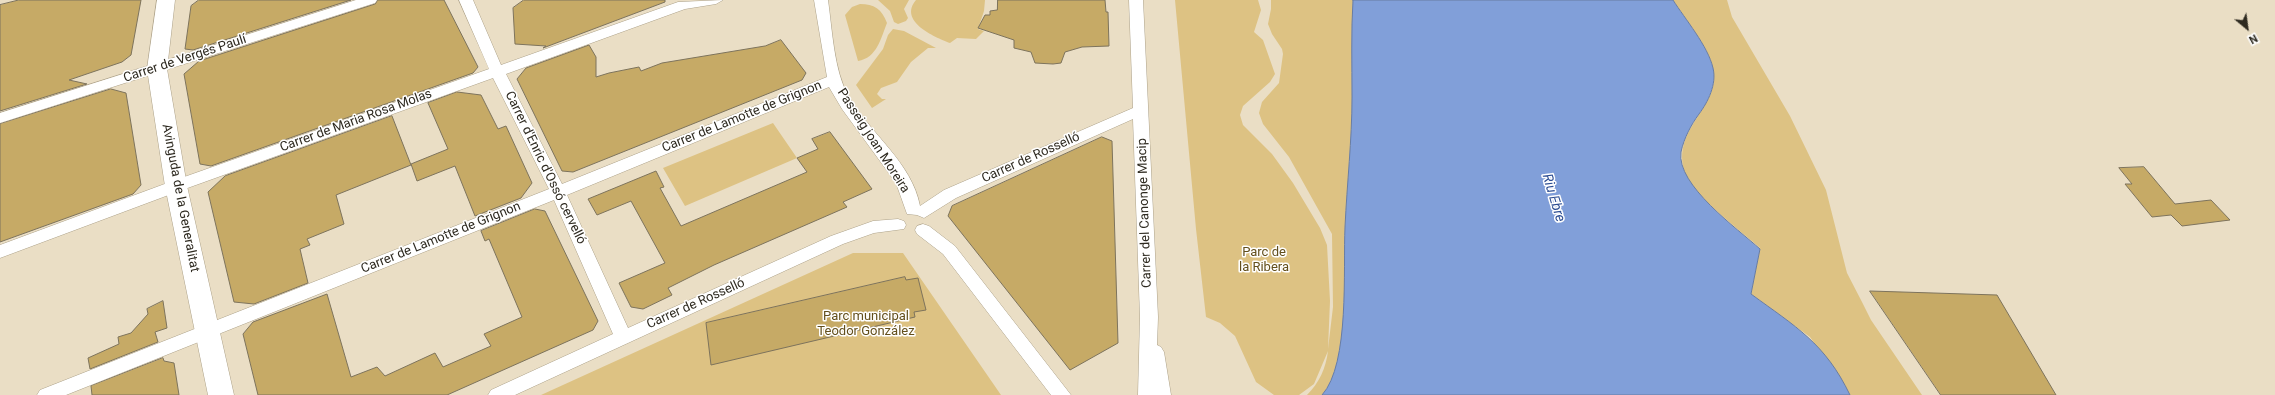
<!DOCTYPE html>
<meta charset="utf-8">
<style>
body{margin:0}
#map{position:relative;width:2275px;height:395px;overflow:hidden;background:#eadec5;font-family:Roboto,sans-serif}
canvas{display:block}
.north{position:absolute;left:2227px;top:8px;width:40px;height:40px;-webkit-text-stroke:3px #fff;paint-order:stroke;rotate:151deg;font-size:11px;font-weight:700;line-height:16px;text-align:center;color:#2e2a20}
.north::after{content:'';display:block;margin:auto;width:14px;height:18px;background:#2e2a20;clip-path:polygon(50% 0,100% 100%,50% 72%,0 100%)}
</style>
<div id="map">
<canvas width="2275" height="395"></canvas>
<div class="north">N</div>
</div>
<script>
const context = document.querySelector('canvas').getContext('2d');
context.lineJoin = 'round';
function fill(path, color) { context.fillStyle = color; context.fill(path, 'evenodd'); }
function trace(path, color, width, dash) { context.strokeStyle = color; context.lineWidth = width; context.lineCap = dash ? 'butt' : 'round'; context.setLineDash(dash || []); context.stroke(path); }
function label(font, color, halo, rows, align = 'center') {
  context.font = font + ' Roboto,sans-serif'; context.lineWidth = 3; context.setLineDash([]); context.textBaseline = 'middle'; context.strokeStyle = halo; context.fillStyle = color; for (const [text, x, y, turn = 0] of rows) {
    context.save(); context.translate(x, y); context.rotate((+turn || 0) * Math.PI / 180); context.textAlign = isNaN(turn) ? turn : align; if (halo) context.strokeText(text, 0, 0); context.fillText(text, 0, 0); context.restore();
  }
}
fill(new Path2D(`
 M878 0H909L904 9 908 18 906 21 898 24 894 22 890 11Z
 M916 0H985L984 11 978 29 984 31 976 39 957 38 950 43C934 37 898 21 916 0Z
 M1175 0H1258L1261 10 1254 32 1263 40 1275 74 1270 82 1243 106 1240 115 1243 125 1272 154 1293 183 1320 228 1327 245 1330 301 1328 349 1333 307 1332 234 1289 157 1263 124 1259 113 1262 102 1279 83 1283 54 1282 49 1272 34 1268 24 1271 9V0H1353C1351 32 1352 64 1352 97 1352 140 1347 183 1345 227 1343 268 1350 364 1322 395H1307C1319 383 1326 368 1328 351L1314 384 1299 395H1274L1256 382 1235 336 1220 323 1206 317 1196 229Z
 M1673 0H1727L1732 17 1790 116 1826 190 1847 273 1862 302 1871 320 1922 395H1850L1810 337 1751 294 1760 248C1742 232 1693 195 1685 173 1670 128 1722 107 1713 68 1708 46 1685 19 1673 0Z
 M860 4C874 4 882 9 887 23 881 38 877 58 858 61L845 15 852 7Z
 M893 29 904 31 936 48H928L911 62 897 82 881 88 877 94 882 99H886L872 108 856 85 883 49 888 35Z
 M773 123 797 158 685 206 663 168Z
 M853 253H903L1001 395H541Z`), '#ddc283');
const water = new Path2D(`
 M1353 0H1673C1685 19 1708 46 1713 68 1717 84 1708 102 1699 114 1691 125 1684 138 1681 152 1676 185 1738 229 1760 249L1751 294C1796 327 1825 343 1850 395H1322C1350 364 1343 268 1345 227 1347 183 1352 140 1352 97 1352 64 1351 32 1353 0Z`);
fill(water, '#819fd9');
trace(water, '#687ca2', 1);
const building = new Path2D(`
 M19 0H141L131 55 122 62 69 80 87 84 0 111V5Z
 M199 0H351L193 50 185 49 191 6Z
 M378 0H444L478 67 473 73 211 166 200 164 184 74 199 61 375 4Z
 M524 0H665V2L543 48 546 46 515 44 513 8Z
 M998 0H1105L1106 12H1108L1109 46 1082 47 1065 52 1061 63 1053 64 1035 63 1031 52 1014 48V40L978 28 985 15H990V11L997 10Z
 M781 40 806 73 802 80 573 172 562 171 517 79 526 68 589 45 596 57V77L609 73 639 67 641 71 662 63 765 46Z
 M111 89 126 93 141 185 133 194 0 242V124Z
 M457 92 481 95 498 129 506 126 532 183 521 198 475 216 455 166 417 181 411 164 448 149 428 103Z
 M392 116 411 165 336 195 344 224 307 239 310 245 300 249 308 283 254 304 234 302 208 192 225 176Z
 M830 132 872 189 843 202 847 207 714 265 668 288 672 295 643 309 631 307 619 283 665 263 631 201 597 215 588 199 656 171 664 187 660 188 681 226 807 172 797 158 818 149 812 139Z
 M1102 137 1112 141 1118 343 1070 370 948 216 952 206Z
 M2144 167 2175 204 2211 200 2230 220 2182 226 2171 215 2152 217 2125 184H2132L2119 168Z
 M535 209 545 211 598 321 593 330 447 395H258L243 334 253 322 327 294 351 377 377 367 385 376 435 353 443 367 491 346 484 334 522 317 489 239 485 241 481 231Z
 M905 277 906 280 918 278 926 310 914 312 915 317 711 365 706 323Z
 M1870 291 1997 295 2056 395H1941Z
 M163 301 167 328 155 332 158 342 90 369 88 358 119 344 118 337 131 333 148 314 147 309Z
 M163 358 164 361 174 363 179 395H92L91 386Z`);
fill(building, '#c6aa66');
trace(building, '#7d735c', 1);
const street = new Path2D(`
 M356 0H377L375 3 0 123V113Z
 M459 0H473L501 65 678 2 723 0 716 4 685 9 506 74 562 184 827 77 814 0H828C832 28 834 71 848 95 869 133 912 162 920 206L944 190 1133 108 1129 0H1143L1158 317 1157 345 1161 347 1164 352 1171 395H1138L1140 317 1133 119 956 198 924 218 917 215 907 214 896 183 842 109 829 87 567 195 628 328 831 236 873 221 898 219 904 221 906 225 904 229 874 233 843 244 515 395H488L491 390 613 334 554 200 66 395H37L40 390 549 189 493 78 182 190 0 258V245L170 182 489 69Z
 M923 224 929 226 955 246 1071 395H1051L943 254 917 234 915 230 917 226Z`);
const secondary = new Path2D(`
 M157 0H175L167 69 187 186 234 395H208L165 186 147 69Z`);
trace(street, '#aca189', 1);
trace(secondary, '#aca189', 1);
fill(street, '#fff');
fill(secondary, '#fff');
label('13px', '#2e2a20', '#fff', [
 ["Carrer de Vergés Paulí",185,59,-18],
 ["Carrer de Lamotte de Grignon",742,117,-22],
 ["Carrer de Maria Rosa Molas",356,121,-20],
 ["Passeig joan Moreira",873,141,57],
 ["Carrer de Rosselló",1031,158,-24],
 ["Carrer d'Enric d'Ossó cervelló",545,168,64],
 ["Avinguda de la Generalitat",180,198,79],
 ["Carrer del Canonge Macip",1145,213,-92],
 ["Carrer de Lamotte de Grignon",441,238,-22],
 ["Carrer de Rosselló",696,304,-24]
]);
label('13px', '#634f1c', '#fff', [
 ["Parc de",1264,253],
 ["la Ribera",1264,268],
 ["Parc municipal",866,317],
 ["Teodor González",866,332]
]);
label('italic 14px', '#2b4c92', '#fff', [
 ["Riu Ebre",1553,198,73]
]);
</script>
